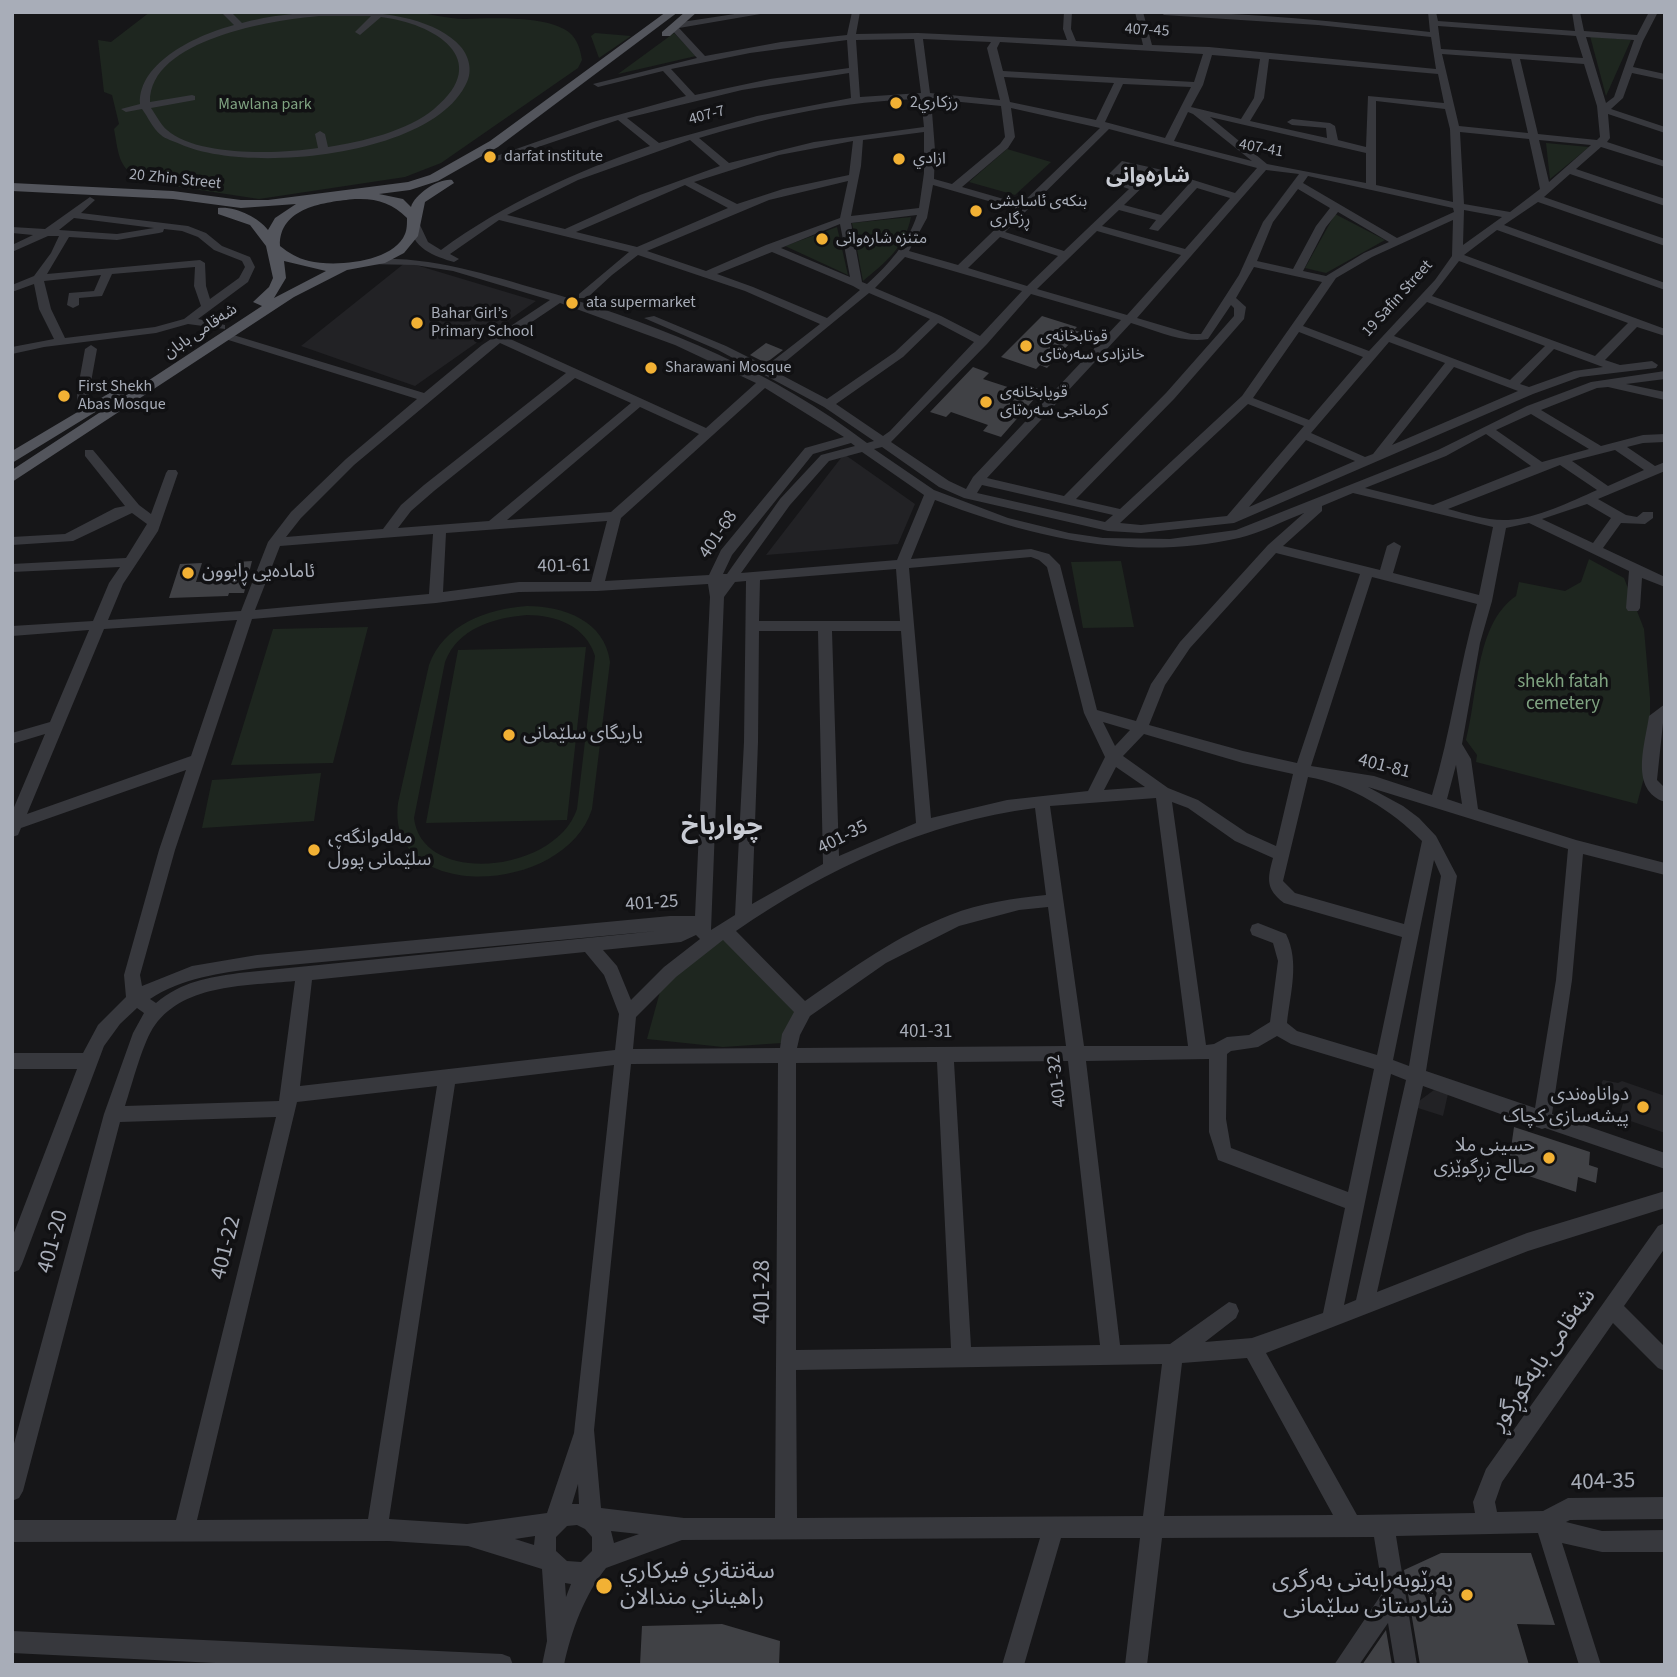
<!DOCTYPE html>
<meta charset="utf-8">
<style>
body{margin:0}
#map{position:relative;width:1677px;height:1677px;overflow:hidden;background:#161618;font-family:"Source Sans 3",sans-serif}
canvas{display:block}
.frame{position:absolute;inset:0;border:14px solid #a8adb8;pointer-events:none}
</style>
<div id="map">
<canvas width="1677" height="1677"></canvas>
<div class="frame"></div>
</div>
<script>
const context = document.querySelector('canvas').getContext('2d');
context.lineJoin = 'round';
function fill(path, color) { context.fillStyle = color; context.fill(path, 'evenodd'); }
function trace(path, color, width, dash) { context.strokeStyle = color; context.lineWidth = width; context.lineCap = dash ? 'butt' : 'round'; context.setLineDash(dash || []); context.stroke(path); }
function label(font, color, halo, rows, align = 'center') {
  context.font = font + ' "Source Sans 3","Noto Sans Arabic",sans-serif'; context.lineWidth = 7; context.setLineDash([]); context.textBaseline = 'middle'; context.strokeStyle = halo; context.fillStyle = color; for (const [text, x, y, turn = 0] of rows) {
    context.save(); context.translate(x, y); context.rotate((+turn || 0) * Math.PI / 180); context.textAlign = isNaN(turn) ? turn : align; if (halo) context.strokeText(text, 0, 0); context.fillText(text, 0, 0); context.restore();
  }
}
fill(new Path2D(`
 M406 262 536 301 415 386 301 346Z
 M844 454 915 504 898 544 766 555Z
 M1603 1080 1618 1083 1622 1081 1665 1096V1133L1619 1117 1625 1096 1621 1093 1619 1096 1601 1084Z
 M1434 1090 1448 1094 1443 1116 1418 1108 1419 1101Z`), '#222225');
fill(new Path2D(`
 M150 12C237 12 324 10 412 12 429 13 447 19 465 19 492 18 540 16 564 29 577 36 580 48 582 60L578 68 441 163 405 177 259 199 147 182C118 171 119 156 114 129L119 124 112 95 104 92 98 40 111 42Z
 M595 33 631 36 599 58 591 36Z
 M674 33 696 56 618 74Z
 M1590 36 1631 40 1606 96Z
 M1546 143 1589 147 1550 179Z
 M1007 149 1051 162 1015 195 969 182Z
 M1335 214 1385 240 1326 273 1305 268Z
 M911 217C905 247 886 262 863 281L852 223Z
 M837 227 848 275 785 246Z
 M1589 559 1624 578 1644 629 1650 698V755L1637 804 1476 762 1477 755 1466 740C1478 695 1475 624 1516 596L1519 582 1565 591 1581 582Z
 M1121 561 1134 627 1083 628 1071 562Z
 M527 606C564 606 605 621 610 662L592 809C565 896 385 904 398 803L429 665C444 624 487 609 527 606ZM527 615C556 615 586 626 595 656L577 809C556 873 422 887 414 818L445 662C458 628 493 618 527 615Z
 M368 627 333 763 231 765 273 629Z
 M586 647 567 820 426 823 458 650Z
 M321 773 314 821 202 828 212 780Z
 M722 934 801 1011 782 1043 723 1047 647 1039 661 988Z`), '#1e261f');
fill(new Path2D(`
 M1042 316 1077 327 1074 330 1080 332 1047 368 1040 365 1036 369 1001 357Z
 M766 343 783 350 766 363 750 355Z
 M973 367 989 373 983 379 1020 391 1026 385 1042 390 1001 437 983 431 988 425 951 412 946 417 930 412Z
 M252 561 244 593H229L228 596 169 598 180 564 202 563 196 582 231 581 236 562Z
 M1514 1127 1590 1152 1589 1165 1598 1168 1596 1183 1578 1177 1576 1192 1508 1169Z
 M1441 1553H1531L1555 1625 1517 1624 1529 1665H1420L1404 1570Z
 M722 1624 780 1641 779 1665H640L642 1626Z
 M1386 1630 1392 1665H1362Z`), '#404145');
fill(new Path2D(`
 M221 12H231L242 23C298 8 420 0 461 47 470 58 473 73 465 86 428 157 246 174 180 144 174 141 165 139 161 135 153 129 148 117 142 109L126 112 121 109 140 104C138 61 200 34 234 25ZM319 16H371L355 32 360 35 381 17C433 23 495 59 434 109 408 131 361 142 328 147L325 134 320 131 315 134 318 148C281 154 197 157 167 130 161 125 156 115 151 108L195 100V96L192 95 150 102C149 39 273 20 319 16Z
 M748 12H772L679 28 705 56 781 42 847 35 852 12H860L856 34 918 33 1067 40 1063 29 1064 12H1072L1071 29 1076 41 1143 45 1135 12H1143L1152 45 1209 47 1436 69 1431 37 1318 25 1164 15 1160 12C1250 12 1340 22 1430 32L1428 12H1436L1438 21 1575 31 1572 12H1580L1584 31 1637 35 1649 12H1658L1643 41 1633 67 1665 74V80L1632 73 1623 98 1611 109 1665 127V133L1608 114 1610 138 1607 142 1665 161V167L1601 147 1576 169 1665 199V206L1570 174 1544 197 1665 239V246L1538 202 1504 225 1665 283V290L1497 230 1464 255 1665 329V336L1637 327 1605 360 1620 365 1652 361 1658 365 1656 368 1580 377 1533 394 1234 523 1141 533 1108 531 964 498 939 487 882 447 874 449 934 490 1008 518 1069 533 1103 538 1170 539 1236 530 1438 450 1527 406 1591 382 1665 371V379L1626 384 1665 392V400L1608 387 1597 388 1541 410 1601 446 1643 435 1665 434V442L1643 443 1627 447 1655 466 1665 462V471L1598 499 1626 515 1637 517 1643 512H1653V518L1645 524 1621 523 1603 548 1665 577V587L1642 578 1640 608 1638 611H1628L1626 608 1629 571 1529 523 1506 528 1492 601 1480 643 1462 744 1471 759 1478 809 1576 840 1665 863V875L1583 854 1572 980 1552 1114 1665 1153V1169L1545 1128 1542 1129 1423 1086 1377 1292 1527 1233 1665 1191V1208L1528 1251 1266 1353 1357 1515 1475 1513 1473 1502 1486 1469 1658 1226 1665 1223V1248L1624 1306 1665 1347V1371L1658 1368 1613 1323 1502 1482 1495 1502 1497 1512 1543 1511 1568 1498 1665 1497V1519L1570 1520 1566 1522 1602 1531 1665 1530V1552H1602L1562 1543 1601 1665H1579L1538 1533 1396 1536 1417 1665H1395L1388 1623 1359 1665H1334L1383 1592 1374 1537 1162 1538 1147 1665H1125L1140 1538H1061L1024 1665H1002L1040 1538 682 1540 606 1568C585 1594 571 1631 564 1665H542L547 1641 542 1569 468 1546 389 1541 12 1542V1520H176L276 1117 120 1122 23 1491 19 1498 12 1501V1451L104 1114 133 1033 144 1013 137 1008 120 1024 104 1046 22 1264 19 1270 12 1273V1238L77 1069H12V1053H83L98 1025 126 997 124 975 159 850 186 770 21 828 18 835 12 837V812L45 734 12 744V733L50 722 89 630 12 636V626L93 621 109 583 120 567 12 572V564L126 558 147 524 132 513 73 541 12 545V537L65 534 115 508 125 506 85 456V450H93L139 505 151 514 166 473 168 470H176L178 473 158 531 123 584 108 620 241 611 268 542 291 512 346 459 417 399 222 338V334H230L424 393 482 345 550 300 453 271 415 265 368 264V260L372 259C437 256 493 277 555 294 664 326 776 373 867 443L874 441 824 407 718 350 644 318 654 316 726 346 766 366 820 324 745 291 638 255 612 275 587 298H579V294L629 252 499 220 450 254 459 259 454 262C436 257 409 247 412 225H420L428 242 441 250C505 203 575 172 650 146L618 120 491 163 482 161 593 122 686 96 663 71 598 87 593 84 697 58 670 28 675 23ZM1438 26 1576 36 1583 58 1441 49ZM1586 37 1634 40 1614 97 1606 103ZM914 39 921 93 860 97 856 40ZM923 39 991 42 987 48 1000 100 930 93ZM847 40 849 68 770 79 695 95 671 69 750 53ZM1000 42 1203 54 1194 82 1003 71 997 48ZM1442 54 1511 59 1528 133 1459 126ZM1212 55 1260 59 1254 98 1241 119 1191 107 1203 85ZM1269 59 1438 74 1444 103 1368 96 1366 147 1338 140 1335 126 1330 123 1292 119 1287 122 1292 125 1326 128 1327 138 1250 121 1264 98ZM1520 59 1584 64 1597 106 1600 137 1597 140 1538 134ZM849 73 851 98 757 116 659 143 627 118 742 90ZM1004 77 1114 83 1096 120 1010 102ZM1123 84 1191 87 1165 138 1105 122ZM921 99 924 127 814 142 729 163 699 138C772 116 845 101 921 99ZM931 99 1001 106 1005 137 1000 144 952 184 934 179 935 150ZM1376 101 1445 109 1450 129 1453 202 1376 185ZM1011 108 1100 128 1021 204 962 187 1008 148 1015 137ZM1188 112 1193 114 1252 161 1174 141ZM1210 117 1366 153V183L1267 164ZM1109 129 1257 168 1235 193 1158 169 1122 161 1103 180 1129 189 1064 251 1005 232ZM924 132V173L919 208 851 216 861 166 863 140ZM1460 132 1529 139 1540 189 1510 212 1464 204ZM690 140 720 166 640 195 565 229 507 215 578 180ZM1539 140 1591 145 1549 182ZM853 141 849 175 783 189 737 204 694 182 779 155ZM1128 167 1146 173 1134 184 1115 179ZM1266 170 1299 174 1263 222 1239 275 1201 334H1191L1137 318ZM1155 175 1188 185 1161 215 1124 205ZM1308 176 1453 208 1454 212 1397 238 1303 183ZM848 181 840 218 766 245 706 271 647 251 769 200ZM685 185 728 208 637 247 576 232ZM933 185 1016 209 958 265 909 251 927 218ZM1197 188 1230 198 1185 249 1102 226 1119 210 1156 220 1149 229 1158 231ZM1298 189 1330 208 1316 226 1293 269 1257 261 1273 222ZM1464 210 1502 217 1463 245ZM1338 212 1389 242 1364 253 1326 276 1303 271 1326 227ZM917 215C908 243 888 265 867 284L862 282 851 223ZM1453 220 1452 256 1435 280 1369 351 1303 326 1336 278 1372 257ZM840 224 850 277 781 248ZM1097 231 1181 255 1127 315 1037 289ZM1000 237 1058 256 1027 286 968 268ZM772 252 853 286 860 290 827 318 753 287 717 274ZM905 257 1022 291 980 336 941 316 875 288ZM1459 261 1628 323 1595 356 1432 296ZM1254 267 1322 282 1242 396 1120 509 1076 499 1174 399 1244 319 1246 307 1236 298ZM869 293 930 319 895 352 827 399 774 371ZM1031 294 1121 320 973 477 966 489 949 481 891 442 987 344ZM1427 302 1545 346 1510 380 1394 336ZM560 303 675 345 756 383 706 428 508 338ZM1231 305 1234 308V316L1166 393 1064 496 987 478 1131 323C1155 330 1183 344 1208 339ZM938 323 974 342 890 431 883 436 836 404 903 357ZM1299 332 1363 357 1309 420 1253 398ZM1389 342 1445 363 1373 454 1365 457 1311 433ZM500 343 566 373 424 485 401 505 383 529 286 537 301 518 354 465ZM1554 349 1603 367 1574 371 1529 387 1520 384ZM1454 367 1518 391 1392 445ZM575 378 631 403 489 521 398 528 411 511 434 491ZM765 388 844 437 805 448 721 550 709 575 605 581 621 518ZM1248 404 1304 426 1227 516 1141 525 1120 523ZM640 407 699 434 611 512 507 520ZM1531 414 1589 449 1542 462 1496 430ZM1486 434 1531 466 1433 505 1365 488 1446 456ZM1306 440 1355 461 1249 507ZM851 443 855 446 821 455 780 499 727 574H723L732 555 813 454ZM1615 450 1644 470 1608 486 1572 461ZM862 452 924 495 897 560 741 573 790 505 829 461ZM1560 465 1597 490C1570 502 1538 518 1508 520 1488 521 1467 514 1448 509ZM982 485 1113 515 1105 522 977 493ZM1353 493 1493 527 1479 595 1393 573 1401 546 1394 542 1387 546 1380 570 1283 546 1322 511V506ZM935 500C1034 538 1133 562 1239 538 1261 533 1283 521 1304 513L1268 545 1180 642 1151 684 1136 721 1097 710 1060 565 1049 554 1031 549 911 559ZM1587 504 1611 518 1593 543 1542 519ZM607 521 591 582H519L443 592 446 533ZM433 534 429 594 255 610 280 546ZM1276 553 1360 574 1297 763 1243 751 1149 725 1165 685 1190 648ZM1031 557 1039 560 1047 567 1084 713 1105 757 1088 791 1007 800 931 818 909 568ZM896 569 900 621H759L760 580ZM1372 577 1477 604C1459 667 1451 732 1432 795L1374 776 1311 766ZM746 581 744 742 735 915 711 930 724 597 735 582ZM708 584 710 597 695 916H670L257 955 192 966 142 986 140 975 175 850 252 619 436 603 519 592 597 591ZM237 620 191 756 27 814 104 629ZM759 631H818L823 864 752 904 758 742ZM832 631H901L916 823 839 856ZM1103 722 1130 730 1115 746ZM1144 734 1243 763 1293 774 1276 846 1247 833 1198 800 1168 788 1123 756ZM1456 765 1462 804 1447 799ZM1116 767 1145 787 1104 790ZM1308 777C1350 784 1393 811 1422 841L1404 924 1295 893 1283 881ZM1368 787 1568 849 1556 980 1535 1108 1426 1071 1457 876 1436 836 1419 818 1403 806ZM1156 798 1188 1046H1084L1050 806ZM1172 802 1188 808 1235 841 1273 858C1267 880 1266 889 1284 903L1402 937 1377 1055 1297 1031 1287 1023C1290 994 1300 962 1286 934L1258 923 1252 925 1250 930 1252 935 1273 943 1278 961 1270 1022 1249 1035 1227 1037 1214 1044 1206 1045ZM1035 808 1046 895C1015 898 980 903 950 915 898 935 851 969 805 1001L736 931C826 869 926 822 1035 808ZM1434 860 1441 876 1409 1066 1393 1060ZM1048 907 1066 1046 797 1048 800 1035 810 1016 886 963 959 926 1019 910ZM657 931 239 973C206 978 183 981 156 1003L150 999C182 978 220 973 257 968ZM696 935 700 939 664 967 631 1000 617 966 603 950 681 942ZM723 940 794 1012 782 1034 780 1048 633 1049 636 1017 676 977ZM585 952 604 975 619 1014 615 1050 300 1086 312 980ZM295 981 279 1101 125 1106C132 1085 143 1041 155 1025 186 983 248 986 295 981ZM1277 1036 1291 1044 1374 1069 1348 1192 1231 1148 1226 1119 1227 1054 1231 1051 1258 1047ZM1209 1059V1132L1218 1160 1345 1208 1323 1313 1252 1338 1205 1342 1236 1318 1239 1311 1236 1304 1229 1302 1170 1344 1120 1345 1086 1061ZM1068 1061 1100 1345 971 1347 954 1062ZM937 1062 951 1348 796 1350V1063ZM778 1063 775 1518H684L601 1508 594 1430 631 1064ZM614 1065 574 1433 547 1513 467 1524 389 1519 455 1084ZM1391 1074 1406 1080 1356 1300 1344 1305ZM437 1086 368 1519 197 1520 297 1102ZM1247 1358 1333 1515 1164 1516 1182 1363ZM1162 1364 1143 1516 797 1518 796 1370ZM578 1484 579 1504H572ZM577 1525 585 1529 592 1537V1551L581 1562 567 1561 556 1551V1537L567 1526ZM611 1531 639 1534 614 1543ZM535 1536 534 1545 515 1539ZM565 1583 571 1584 566 1597Z
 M90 197 95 200 81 213 188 226 206 233 222 246 250 257 255 267 248 282 198 319 225 325V329L188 324 156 333 44 347 12 354V347L54 339 39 309 34 284 12 292V285L34 276 51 253 59 236H48L12 252V245L33 235 12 233V227L45 229ZM74 218 154 228 117 234 59 230ZM164 229 182 231 198 237 214 250 242 261 245 267 239 278 210 299 206 286 205 263 200 260 47 274 69 237 117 240 159 233 163 232ZM195 267 194 286 201 306 184 319 155 327 65 338 51 309 44 281 101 275 94 291 69 293 67 305 73 308 79 305V298L102 296 112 274Z
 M91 345 97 349 89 393 90 414 84 418 78 414 77 393 85 349Z
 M1665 704 1657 780 1665 788V802C1629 790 1645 745 1649 716Z
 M12 1631 502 1654 510 1657 513 1665H256L12 1653Z`), '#37383d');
fill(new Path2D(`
 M666 12H678L498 147 438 181 410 190 379 194 403 199 411 207C415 194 439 178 452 180L454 183 425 202 418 236 404 253 385 263 347 270 294 297 12 482V470L262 306 253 302 269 287 273 278 266 246 250 225 218 214V208C235 206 258 217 268 230L275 218 296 204 241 208 173 199 12 191V183L173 191 241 200H268L408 182 430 175 490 141ZM355 199C377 198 392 203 407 218 407 223 407 230 405 234 393 263 334 267 309 261 297 258 289 253 280 246 279 207 325 202 355 199ZM284 261 326 271 274 298 286 278Z
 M685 12H697L670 36H662V32Z
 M128 382 135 386 133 389 12 463V451Z`), '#53555c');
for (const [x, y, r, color] of [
 [896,103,7,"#f2b134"],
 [490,157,7,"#f2b134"],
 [899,159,7,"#f2b134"],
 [976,211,7,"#f2b134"],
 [822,239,7,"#f2b134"],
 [572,303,7,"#f2b134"],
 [417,323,7,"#f2b134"],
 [1026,346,7,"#f2b134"],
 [651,368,7,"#f2b134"],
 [64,396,7,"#f2b134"],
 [986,402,7,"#f2b134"],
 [188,573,7,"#f2b134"],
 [509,735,7,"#f2b134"],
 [314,850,7,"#f2b134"],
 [1643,1107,7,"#f2b134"],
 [1549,1158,7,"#f2b134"],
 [604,1586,9,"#f2b134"],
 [1467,1595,7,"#f2b134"]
]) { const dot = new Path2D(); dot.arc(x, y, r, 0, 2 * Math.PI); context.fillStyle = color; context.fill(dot); trace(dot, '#111113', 2.5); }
label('16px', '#a8adb8', '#111113', [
 ["407-45",1147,31,3],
 ["407-7",707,116,-15],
 ["407-41",1261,149,10],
 ["20 Zhin Street",175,180,6],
 ["19 Safin Street",1398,299,-48],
 ["شەقامی بابان",201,332,-34]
]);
label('16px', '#a8adb8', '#111113', [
 ["رزكاري2",910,103],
 ["darfat institute",504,157],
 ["ازادي",913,159],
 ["بنکەی ئاسایشی",990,202],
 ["ڕزگاری",990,220],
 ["متنزه شارەوانی",836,239],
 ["ata supermarket",586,303],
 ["Bahar Girl’s",431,314],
 ["Primary School",431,332],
 ["قوتابخانەی",1040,337],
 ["خانزادی سەرەتای",1040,355],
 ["Sharawani Mosque",665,368],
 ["First Shekh",78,387],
 ["Abas Mosque",78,405],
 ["قویابخانەی",1000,393],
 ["کرمانجی سەرەتای",1000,411]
], 'left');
label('16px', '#7fa381', '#111113', [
 ["Mawlana park",265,105]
]);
label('19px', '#a8adb8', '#111113', [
 ["401-68",719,535,-56],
 ["401-61",564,567,-1],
 ["401-81",1384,767,14],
 ["401-35",843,838,-27],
 ["401-25",652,904,-4],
 ["401-31",926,1033],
 ["401-32",1058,1081,-97]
]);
label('19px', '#a8adb8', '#111113', [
 ["ئامادەیی ڕابوون",202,573],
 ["یاریگای سلێمانی",523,735],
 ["مەلەوانگەی",328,839],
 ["سلێمانی پووڵ",328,861],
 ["دواناوەندی",1629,1096,"right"],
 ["پیشەسازی کچاک",1629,1118,"right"],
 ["حسینی ملا",1535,1147,"right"],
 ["صالح زڕگوێزی",1535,1169,"right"]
], 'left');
label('19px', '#7fa381', '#111113', [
 ["shekh fatah",1563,683],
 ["cemetery",1563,705]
]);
label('bold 21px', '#c9ccd4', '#111113', [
 ["شارەوانی",1148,177]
]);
label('23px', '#a8adb8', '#111113', [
 ["401-20",54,1242,-75],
 ["401-22",227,1248,-76],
 ["401-28",764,1292,-90],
 ["شەقامی بابەگوڕگوڕ",1544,1360,-55],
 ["404-35",1603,1483,-2]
]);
label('23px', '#a8adb8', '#111113', [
 ["سةنتةري فيركاري",620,1573],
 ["راهيناني مندالان",620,1599],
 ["بەڕێوبەرایەتی بەرگری",1453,1582,"right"],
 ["شارستانی سلێمانی",1453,1608,"right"]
], 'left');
label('bold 26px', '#c9ccd4', '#111113', [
 ["چوارباخ",722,828]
]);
</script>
